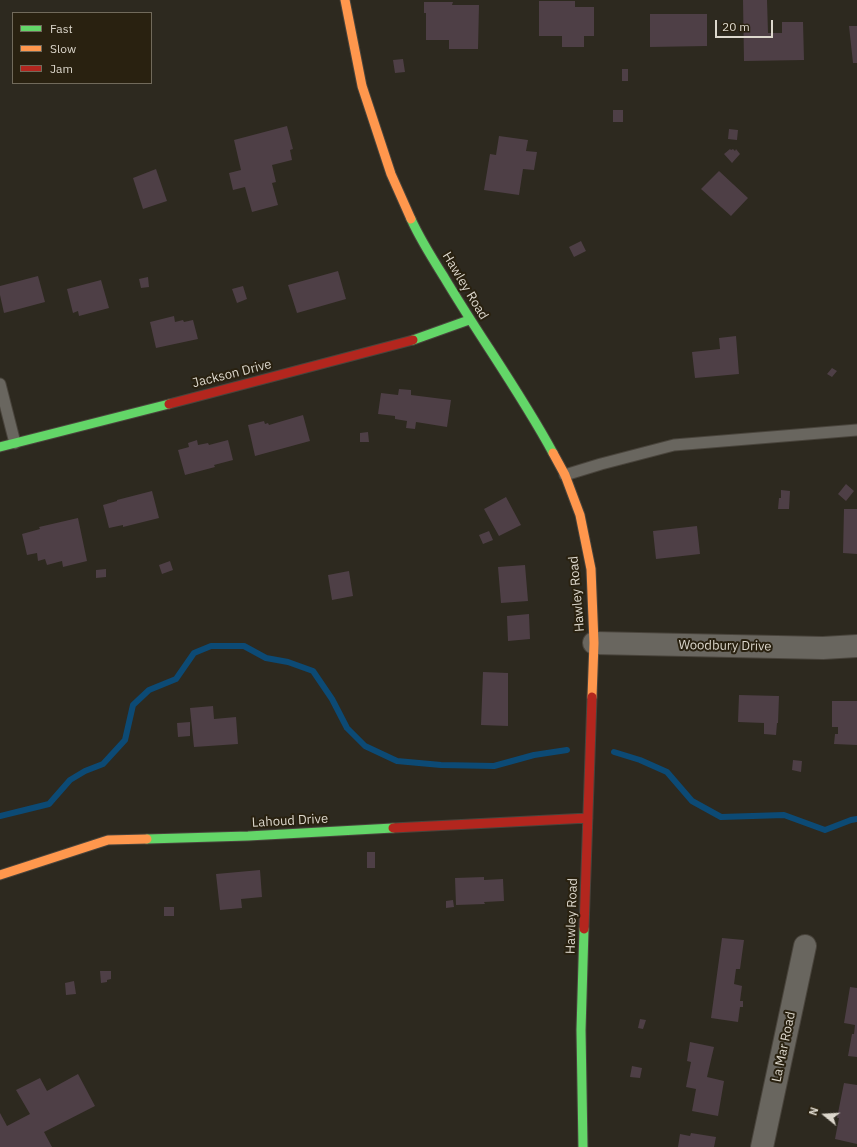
<!DOCTYPE html>
<style>
body{margin:0}
#map{position:relative;width:857px;height:1147px;overflow:hidden;background:#2d291f;font-family:"IBM Plex Sans",sans-serif}
canvas{display:block}
.legend{position:absolute;left:12px;top:12px;width:140px;height:72px;box-sizing:border-box;background:#292110;border:1px solid #716a5b;margin:0;padding:5px 7px;list-style:none;font-size:12px;color:#dcd7cc}
.legend li{display:flex;align-items:center;gap:8px;height:20px}
.legend b{width:20px;border:1px solid #716a5b}
.north{position:absolute;left:805px;top:1095px;width:40px;height:40px;-webkit-text-stroke:3px #292110;paint-order:stroke;rotate:288deg;font-size:11px;font-weight:700;line-height:16px;text-align:center;color:#dcd7cc}
.north::after{content:'';display:block;margin:auto;width:14px;height:18px;background:#dcd7cc;clip-path:polygon(50% 0,100% 100%,50% 72%,0 100%)}
.scale{position:absolute;left:715px;top:20px;width:58px;height:18px;box-sizing:border-box;border:2px solid #dcd7cc;border-top:0;padding-left:5px;font-size:12px;line-height:14px;white-space:nowrap;color:#dcd7cc;-webkit-text-stroke:3px #292110;paint-order:stroke}
</style>
<div id="map">
<canvas width="857" height="1147"></canvas>
<ul class="legend">
<li><b style="height:5px;background:#63d668"></b>Fast</li>
<li><b style="height:5px;background:#ff974d"></b>Slow</li>
<li><b style="height:5px;background:#b3261e"></b>Jam</li>
</ul>
<div class="north">N</div>
<div class="scale">20 m</div>
</div>
<script>
const context = document.querySelector('canvas').getContext('2d');
context.lineJoin = 'round';
function trace(path, color, width, dash) { context.strokeStyle = color; context.lineWidth = width; context.lineCap = dash ? 'butt' : 'round'; context.setLineDash(dash || []); context.stroke(path); }
function fill(path, color) { context.fillStyle = color; context.fill(path, 'evenodd'); }
function label(font, color, halo, rows, align = 'center') {
  context.font = font + ' "IBM Plex Sans",sans-serif'; context.lineWidth = 4; context.setLineDash([]); context.textBaseline = 'middle'; context.strokeStyle = halo; context.fillStyle = color; for (const [text, x, y, turn = 0] of rows) {
    context.save(); context.translate(x, y); context.rotate((+turn || 0) * Math.PI / 180); context.textAlign = isNaN(turn) ? turn : align; if (halo) context.strokeText(text, 0, 0); context.fillText(text, 0, 0); context.restore();
  }
}
trace(new Path2D(`
 M614 752 640 760 667 772 692 801 721 817 784 815 825 830 851 820 857 819
 M0 816 49 804 70 780 85 771 103 764 125 740 133 705 149 690 176 679 194 653 211 646H244L266 658 288 662 313 671 332 699 347 728 365 746 397 761 441 765 494 766 534 755 567 750`), '#0c4a75', 6);
fill(new Path2D(`
 M743 0H767L768 33H782V22H803L804 60 744 61Z
 M539 1H575V7H594V36H584V47H562V36H539Z
 M424 2H453L452 5H479L478 49H449V40H426V13H424Z
 M650 14H707V46L650 47Z
 M849 26H857V63H853Z
 M403 59 405 72 395 73 393 60Z
 M622 69H628V81H622Z
 M613 110H623V122H613Z
 M287 126 293 149 290 150 292 160 272 165 276 182 272 183 278 205 252 212 245 187 233 190 229 173 241 170 234 140Z
 M729 129 738 130 737 140 728 139Z
 M499 136 528 140 526 151 537 152 534 170 523 169 519 195 484 190 490 154 496 155Z
 M730 149 731 150 733 149 735 151 736 149 740 154 732 163 724 154Z
 M156 169 167 201 143 209 133 178Z
 M719 171 748 198 731 216 701 189Z
 M581 241 586 251 574 257 569 247Z
 M338 271 346 299 297 313 288 285Z
 M38 276 45 302 4 313 0 295V286Z
 M148 277 149 287 141 288 139 279Z
 M101 280 109 308 79 316 78 311 73 313 67 289Z
 M243 286 247 299 237 303 232 289Z
 M174 316 175 322 183 320 184 322 193 320 198 339 156 348 150 322Z
 M736 336 739 374 695 378 692 352 720 349 719 338Z
 M832 368 837 371 832 377 827 374Z
 M399 389 411 390V395L451 400 447 427 416 422 415 429 406 428 407 421 395 419V416L378 414 381 393 398 395Z
 M303 415 310 441 255 456 248 425 264 421 265 424 268 423 269 425Z
 M368 432 369 442H360V433Z
 M197 440 198 445 208 443 209 445 228 440 233 460 214 465 215 467 185 475 178 450 189 447 188 443Z
 M846 484 854 491 846 501 838 494Z
 M781 490 790 491 789 509H778L779 498H781Z
 M152 491 159 518 123 527V525L109 528 103 505 117 501V500Z
 M506 497 521 525 499 536 484 509Z
 M844 509H857V554L843 553Z
 M78 518 87 561 63 567 62 561 47 565 45 559 38 561 37 553 27 555 22 534 40 529 39 527Z
 M697 526 700 554 656 559 653 531Z
 M489 531 493 540 483 544 479 535Z
 M170 561 173 570 162 574 159 565Z
 M525 565 528 601 501 603 498 567Z
 M106 569V577L96 578V570Z
 M349 571 353 596 332 600 328 575Z
 M529 614 530 639 508 641 507 616Z
 M483 672 508 673V726L481 725Z
 M739 695 779 696 778 723H777L776 735 764 734V723L738 722Z
 M832 701H857V745L834 744 835 734H838V727H832Z
 M213 706 214 719 236 717 238 744 194 747 190 708Z
 M190 722V736L178 737 177 723Z
 M793 760 802 761 801 772 792 770Z
 M367 852H375V868H367Z
 M260 870 262 897 241 899 242 908 220 910 216 874Z
 M484 877V880L503 879 504 901 484 902 485 904 456 905 455 878Z
 M453 900 454 907 446 908V901Z
 M164 907H174V916H164Z
 M722 938 744 940 740 969H736L734 984 742 986 740 1001H743V1007H740L738 1022 711 1018Z
 M100 971H111V979L107 980V982L101 983Z
 M74 981 76 994 66 995 65 983Z
 M850 987 857 988V1057L848 1056 852 1034H854L855 1025 844 1023Z
 M640 1019 646 1020 643 1029 638 1028Z
 M690 1042 714 1047 707 1077 724 1081 718 1116 692 1111 696 1089 686 1087 691 1062 687 1061Z
 M632 1066 642 1068 640 1078 630 1077Z
 M78 1074 95 1106 44 1132 52 1147H0V1113L7 1126 30 1114 16 1090 40 1078 47 1091Z
 M844 1083 857 1085V1144L835 1139 839 1118H837Z
 M691 1133 716 1137 714 1147H678L680 1134 690 1136Z`), '#4e3f46');
const lane = new Path2D(`
 M0 384 15 443
 M565 475 601 464 674 445 857 430`);
const street = new Path2D(`
 M594 643 823 648 857 646
 M762 1147 805 946`);
const fast = new Path2D(`
 M411 219C420 239 432 258 444 277 479 336 520 392 553 453
 M413 340 469 320
 M0 447 169 404
 M147 839 248 836 393 828
 M583 1147 581 1030 584 929`);
const slow = new Path2D(`
 M345 0 362 86 391 174 411 219
 M553 453 565 475 580 515 591 569 594 643 592 697
 M0 875 108 840 147 839`);
const jam = new Path2D(`
 M169 404 413 340
 M393 828 588 818
 M584 929 592 697`);
trace(lane, '#49443c', 13);
trace(street, '#49443c', 24);
trace(fast, '#49443c', 11);
trace(slow, '#49443c', 11);
trace(jam, '#49443c', 11);
trace(lane, '#69665f', 11);
trace(street, '#69665f', 22);
trace(fast, '#63d668', 9);
trace(slow, '#ff974d', 9);
trace(jam, '#b3261e', 9);
label('13px', '#dcd7cc', '#292110', [
 ["Hawley Road",465,286,59],
 ["Jackson Drive",232,374,-14],
 ["Hawley Road",577,594,-95],
 ["Woodbury Drive",725,646,1],
 ["Lahoud Drive",290,821,-3],
 ["Hawley Road",572,916,-88],
 ["La Mar Road",784,1047,-78]
]);
</script>
